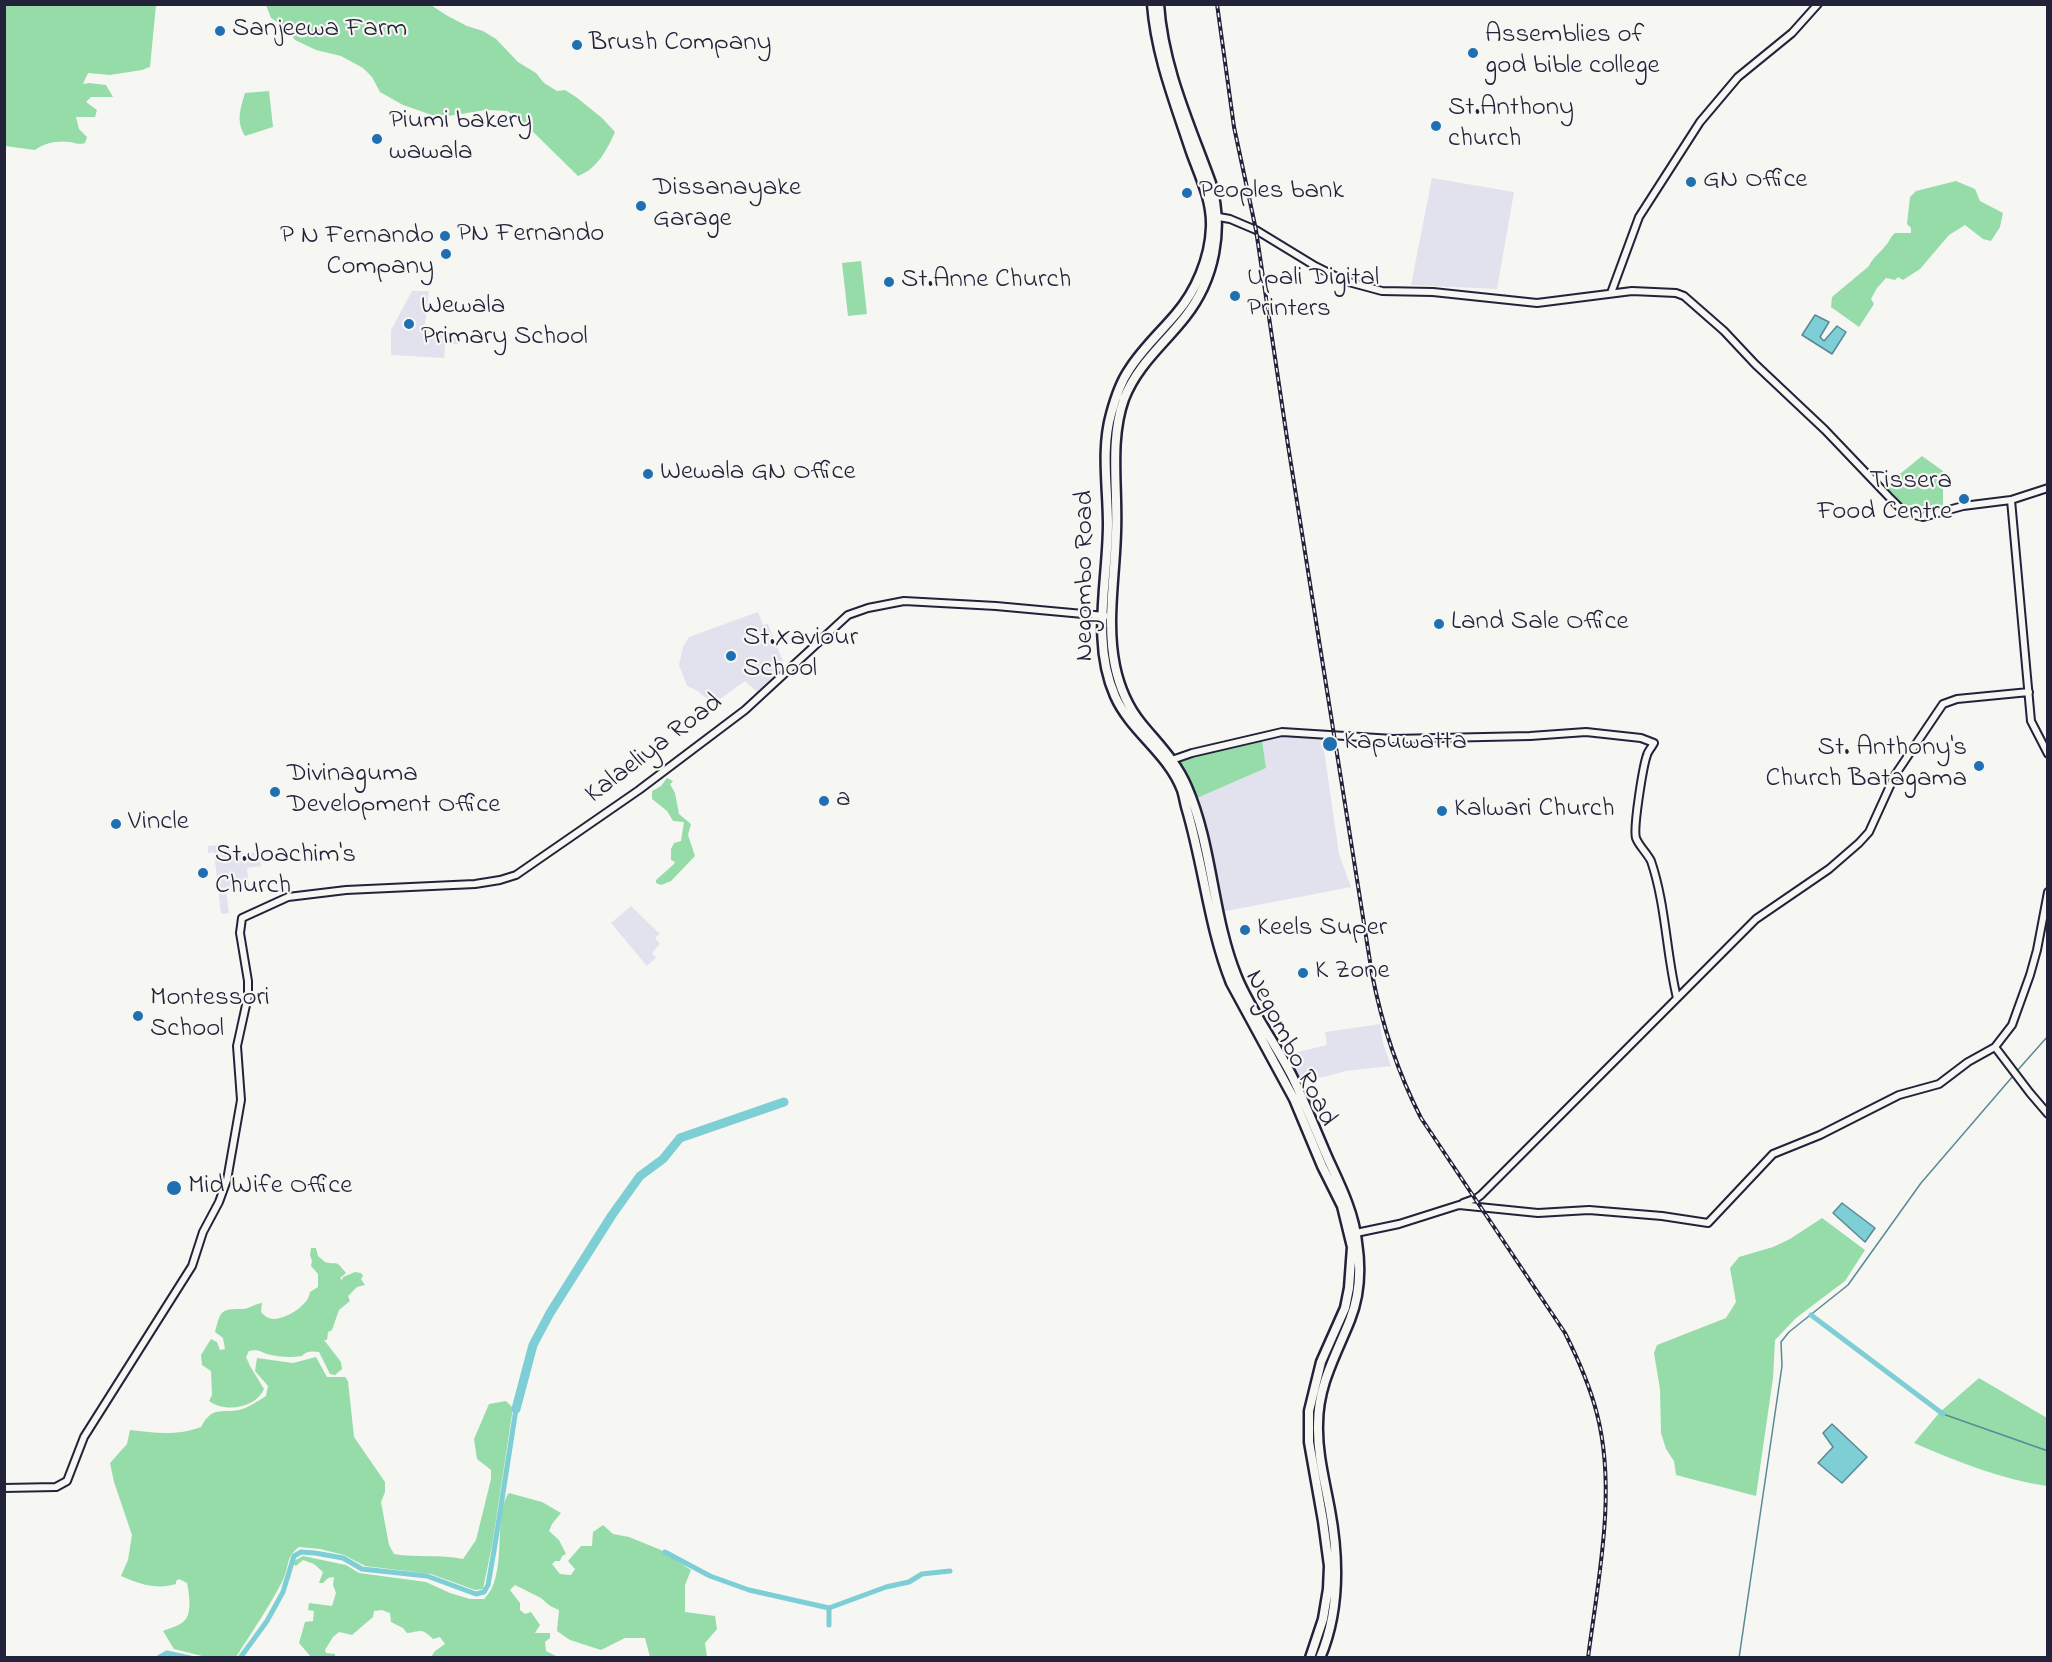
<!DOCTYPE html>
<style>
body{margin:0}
#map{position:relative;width:2052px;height:1662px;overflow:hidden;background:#f6f6f2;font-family:"Indie Flower",sans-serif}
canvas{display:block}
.frame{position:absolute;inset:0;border:6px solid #22223b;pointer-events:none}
</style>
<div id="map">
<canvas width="2052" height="1662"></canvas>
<div class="frame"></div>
</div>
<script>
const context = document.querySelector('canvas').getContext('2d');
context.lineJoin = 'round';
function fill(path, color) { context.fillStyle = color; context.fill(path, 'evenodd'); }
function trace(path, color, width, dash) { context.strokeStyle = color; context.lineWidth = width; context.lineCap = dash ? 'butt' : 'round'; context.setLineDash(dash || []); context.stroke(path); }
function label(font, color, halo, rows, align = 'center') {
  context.font = font + ' "Indie Flower",sans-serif'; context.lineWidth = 4.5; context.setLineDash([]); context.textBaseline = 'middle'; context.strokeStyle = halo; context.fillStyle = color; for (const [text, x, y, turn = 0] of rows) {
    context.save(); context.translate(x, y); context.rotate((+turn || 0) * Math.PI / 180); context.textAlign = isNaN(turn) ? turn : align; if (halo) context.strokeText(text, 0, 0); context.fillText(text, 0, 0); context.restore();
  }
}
fill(new Path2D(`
 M1432 178 1514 192 1497 289 1411 285Z
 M412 291H429L424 332 460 335V344H445L444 358 391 355V330Z
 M758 612 763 625 768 624 785 666 757 692 745 681 713 704 698 691 687 686 679 665 683 647 689 637Z
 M1284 734 1322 736 1339 854 1351 887 1221 912 1197 798 1266 768 1262 740Z
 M229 844 231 855 259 852 261 866 247 868 249 888 226 890 229 913 221 914 214 852 208 853V846Z
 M631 906 660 934 655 938 660 944 652 953 656 958 647 966 611 923Z
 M1380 1024 1383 1043 1391 1066 1346 1071 1328 1076 1298 1081 1286 1055 1327 1045 1325 1032Z`), '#e1e2ee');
fill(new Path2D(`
 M5 4 156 5 150 67 142 70 110 75 88 73 83 84 89 83 106 85 113 97H91L86 102 97 110 95 117H76L79 129 87 137 85 143C78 145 76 143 70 142 59 140 43 143 35 150L5 146Z
 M266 5H431L446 15 467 26 483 31 496 39 518 62 536 73 544 83 557 91 565 90 576 97 602 118 615 132C607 150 597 169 578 176L521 120 507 111 486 110 448 116 432 115 403 105 380 92 372 77 363 68 341 56 316 50 295 40 287 29 271 18Z
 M269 91 273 127 245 136C236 121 240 110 245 93Z
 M1956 181 1975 189 1980 201 2003 213 2000 227 1991 241 1983 239 1965 225 1949 235 1920 269 1903 280 1898 277 1895 280 1886 278 1877 288 1871 299 1874 304 1859 327 1831 307 1832 297 1869 266C1873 257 1880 253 1886 245 1890 241 1890 237 1895 233H1911V228L1907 224 1910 197 1916 191Z
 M861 261 867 314 848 316 842 263Z
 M1922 456 1943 471V506C1908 512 1909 511 1884 487Z
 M1262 740 1266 768 1197 798 1177 763 1230 746Z
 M667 778 673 781 670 784 675 793 679 814 691 824 688 835 695 856 671 881 661 885 656 883V880L674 864 675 862 671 860V849L674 843 681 841 684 822 673 821 667 811 652 799V791L661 786Z
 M1822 1218 1865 1250 1845 1281 1796 1318 1775 1340 1773 1378 1756 1496 1676 1475 1674 1461 1666 1449 1661 1433 1660 1389 1654 1353 1657 1345 1726 1318 1736 1302 1730 1268 1739 1257 1773 1247 1790 1239Z
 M311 1248H316L318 1256 325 1262C339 1266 334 1258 346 1273L340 1278 342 1280 343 1277 355 1272 361 1273 363 1276 361 1279 365 1285 357 1287 348 1296 350 1301 339 1310 332 1330 328 1332 327 1340H324L341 1362 342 1369 335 1375 330 1374 319 1352C312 1351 306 1351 302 1356 291 1358 278 1357 267 1354 259 1351 258 1349 249 1351L246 1357 250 1366 264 1389C256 1408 225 1413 209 1401L212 1395 211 1371 202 1365 201 1355 211 1339 217 1342 220 1350 225 1349 223 1338 215 1332C221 1309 221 1309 244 1309 250 1308 255 1304 262 1303L261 1312C265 1316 268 1319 274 1319 286 1319 309 1305 310 1292L318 1287V1274L311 1266 312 1261 310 1255Z
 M316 1357 327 1377H345L348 1381 354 1437 385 1482V1492L381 1502 389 1545 394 1554C417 1558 440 1554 463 1559L476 1540 491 1479V1470L477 1459 474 1439 489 1404 506 1401 513 1408 492 1546 483 1589 475 1590 431 1574 365 1566 344 1555 320 1549 299 1547C285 1558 290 1565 283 1580 269 1607 252 1632 236 1657H206L174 1649 163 1631C170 1628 182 1625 186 1619 192 1610 189 1593 187 1583L179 1579 176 1581V1584C156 1590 139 1584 121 1576L128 1560 132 1535 114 1482 110 1463 127 1444 130 1430C155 1433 177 1436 201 1427 212 1406 221 1413 239 1410 248 1408 258 1401 266 1396L268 1386 255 1371 257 1358 293 1363Z
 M1979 1378 2047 1418V1486C2000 1479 1958 1462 1914 1443L1940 1412Z
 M509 1493 542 1502 561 1513 552 1524 549 1531 559 1540 566 1554 562 1556 560 1561H555L552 1564 560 1574 571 1575 575 1569 568 1561 581 1546H592L593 1532 603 1525 613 1534 629 1537 661 1550 691 1570 685 1585V1612L715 1616 717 1629 705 1643 707 1657H650L645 1638H625L601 1650 570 1640 557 1631 559 1610 550 1606 541 1598 515 1585 510 1590 520 1603V1610L525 1614 531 1612 540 1625 535 1633H550V1638L545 1642 546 1651 558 1657H431L435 1651 445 1644 440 1637 433 1639C420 1627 421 1632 407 1633L403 1628 391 1622 390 1613 382 1610 374 1611 373 1617 352 1635 339 1632 333 1637 325 1650 326 1653 335 1654V1657H311L299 1643 305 1622 313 1621 314 1611 308 1610 309 1603 332 1606 336 1593 333 1585 334 1577 328 1578 323 1583H319L323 1572 314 1564 303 1560 296 1566 293 1564 294 1561 303 1556 346 1565 359 1573 426 1582 450 1593 470 1599H484C509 1576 492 1514 509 1493Z`), '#96dca9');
const water = new Path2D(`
 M1815 315 1829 322 1820 337 1824 341 1837 326 1846 332 1832 354 1802 335Z
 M1842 1203 1875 1228 1865 1242 1833 1213Z
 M1832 1424 1867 1457 1842 1483 1818 1463 1833 1447 1823 1433Z`);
fill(water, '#7dced5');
trace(water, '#598997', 1.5);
trace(new Path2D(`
 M2016 1072 2048 1036
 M1943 1414 2048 1451
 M1739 1658 1782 1366 1781 1342 1789 1332 1848 1285 1921 1183 2013 1076`), '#598997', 1.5);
trace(new Path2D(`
 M1811 1315 1943 1414
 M665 1552 710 1576 749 1590 829 1608
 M829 1625V1608L886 1587 909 1582 922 1574 950 1571
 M158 1658 167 1653 190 1658
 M240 1658 267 1621 283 1592 294 1556 301 1552 315 1553 343 1558 362 1569 427 1576 476 1594 484 1592 488 1585 494 1551 516 1409`), '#7dced5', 5);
trace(new Path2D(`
 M516 1409 533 1345 550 1313 612 1215 640 1176 663 1159 680 1138 784 1102`), '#7dced5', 9);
const tertiary = new Path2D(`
 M1213 216 1230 219 1256 230 1315 266 1345 281 1382 291 1433 292 1537 303 1632 291 1676 293 1684 296 1724 331 1755 364 1825 430 1889 497 1901 509 1910 514 1923 517 1963 506 2011 500 2048 488
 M1611 293 1639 217 1700 122 1738 77 1792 33 1818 4
 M2011 500 2031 721 2048 754
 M1169 761 1192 753 1282 732 1393 739 1530 736 1586 732 1641 738 1654 743C1652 747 1648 751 1647 755 1643 766 1633 828 1636 838 1639 846 1647 853 1651 861 1666 905 1666 953 1677 998
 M1995 1047 2030 1093 2048 1114
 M1463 1203 1477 1198 1481 1195 1756 919 1829 869 1859 843 1869 832 1895 775 1943 704 1957 699 2029 692
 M1356 1233 1399 1224 1459 1205 1538 1213 1589 1210 1662 1216 1708 1223 1773 1154 1820 1135 1899 1095 1939 1084 1968 1062 1995 1047 2012 1025 2030 975 2037 950 2048 892
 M4 1488 56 1487 67 1481 84 1437 192 1266 203 1232 219 1202 227 1180 241 1100 237 1046 248 996V981L240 933 242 918 288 897 346 890 475 884 500 880 516 875 639 790 745 710 848 615 868 608 904 601 996 606 1105 616`);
const trunk = new Path2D(`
 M1152 4C1156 56 1175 103 1191 152 1200 177 1212 200 1211 227 1210 258 1196 291 1176 314 1160 333 1142 349 1129 370 1120 383 1115 399 1111 414 1101 449 1108 488 1108 524 1108 581 1091 642 1115 696 1131 732 1168 753 1182 790 1184 796 1185 804 1187 810 1204 868 1209 928 1231 983L1294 1099 1322 1166 1342 1206 1352 1247 1349 1288 1345 1308 1321 1362 1309 1411V1442L1323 1521 1329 1566 1328 1589 1323 1619 1310 1658
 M1159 4C1163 67 1190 125 1211 183 1224 229 1215 279 1185 317 1164 344 1137 365 1124 399 1109 441 1118 488 1116 532 1115 575 1106 623 1115 666 1119 685 1128 707 1141 723 1158 744 1176 761 1187 787 1213 847 1212 916 1237 977 1251 1011 1274 1041 1291 1074 1305 1102 1316 1132 1329 1161 1341 1187 1354 1213 1357 1242 1361 1268 1360 1295 1350 1320 1336 1355 1318 1385 1318 1424 1317 1453 1325 1482 1330 1510 1339 1559 1340 1611 1320 1658`);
trace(tertiary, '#22223b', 10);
trace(trunk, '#22223b', 13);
trace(tertiary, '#f6f6f2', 6);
trace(trunk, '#f6f6f2', 8);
const rail = new Path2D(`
 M1217 4 1234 127 1256 230 1288 445 1372 974C1382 1025 1397 1071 1421 1118L1565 1333C1578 1359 1590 1386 1597 1414 1617 1491 1598 1580 1588 1658`);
trace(rail, '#22223b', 4);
trace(rail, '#f6f6f2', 1.5, [4.5]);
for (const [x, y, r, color] of [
 [220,31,6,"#1f6fb2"],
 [577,45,6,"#1f6fb2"],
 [1473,53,6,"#1f6fb2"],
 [1436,126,6,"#1f6fb2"],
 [377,139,6,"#1f6fb2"],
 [1691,182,6,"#1f6fb2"],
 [1187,193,6,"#1f6fb2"],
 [641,206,6,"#1f6fb2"],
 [445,236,6,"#1f6fb2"],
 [446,254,6,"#1f6fb2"],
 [889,282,6,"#1f6fb2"],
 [1235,296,6,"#1f6fb2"],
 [409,324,6,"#1f6fb2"],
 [648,474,6,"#1f6fb2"],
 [1964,499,6,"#1f6fb2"],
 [1439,624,6,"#1f6fb2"],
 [731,656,6,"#1f6fb2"],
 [1330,744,8,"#1f6fb2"],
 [1979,766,6,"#1f6fb2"],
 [275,792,6,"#1f6fb2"],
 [824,801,6,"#1f6fb2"],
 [1442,811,6,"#1f6fb2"],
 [116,824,6,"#1f6fb2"],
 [203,873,6,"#1f6fb2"],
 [1245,930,6,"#1f6fb2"],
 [1303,973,6,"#1f6fb2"],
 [138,1016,6,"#1f6fb2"],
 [174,1188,8,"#1f6fb2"]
]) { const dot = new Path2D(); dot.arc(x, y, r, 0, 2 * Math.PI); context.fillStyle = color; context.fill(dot); trace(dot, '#f6f6f2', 2); }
label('27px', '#22223b', '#f6f6f2', [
 ["Sanjeewa Farm",232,31],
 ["Assemblies of",1485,37],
 ["god bible college",1485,68],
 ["Brush Company",589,45],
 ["St.Anthony",1448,110],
 ["church",1448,141],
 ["Piumi bakery",389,123],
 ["wawala",389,154],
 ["GN Office",1703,182],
 ["Dissanayake",653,190],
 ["Garage",653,221],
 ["Peoples bank",1199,193],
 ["PN Fernando",457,236],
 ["P N Fernando",434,238,"right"],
 ["Company",434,269,"right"],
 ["Upali Digital",1247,280],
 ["Printers",1247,311],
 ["St.Anne Church",901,282],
 ["Wewala",421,308],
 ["Primary School",421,339],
 ["Wewala GN Office",660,474],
 ["Tissera",1952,483,"right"],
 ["Food Centre",1952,514,"right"],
 ["Land Sale Office",1451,624],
 ["St.Xaviour",743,640],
 ["School",743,671],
 ["Kapuwatta",1344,744],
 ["St. Anthony's",1967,750,"right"],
 ["Church Batagama",1967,781,"right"],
 ["Divinaguma",287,776],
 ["Development Office",287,807],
 ["a",836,801],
 ["Kalwari Church",1454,811],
 ["Vincle",128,824],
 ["St.Joachim's",215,857],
 ["Church",215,888],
 ["Keels Super",1257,930],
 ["K Zone",1315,973],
 ["Montessori",150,1000],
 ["School",150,1031],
 ["Mid Wife Office",188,1188]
], 'left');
label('27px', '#22223b', '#f6f6f2', [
 ["Negombo Road",1087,576,-90],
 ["Kalaeliya Road",655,750,-37],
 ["Negombo Road",1289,1049,63]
]);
</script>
